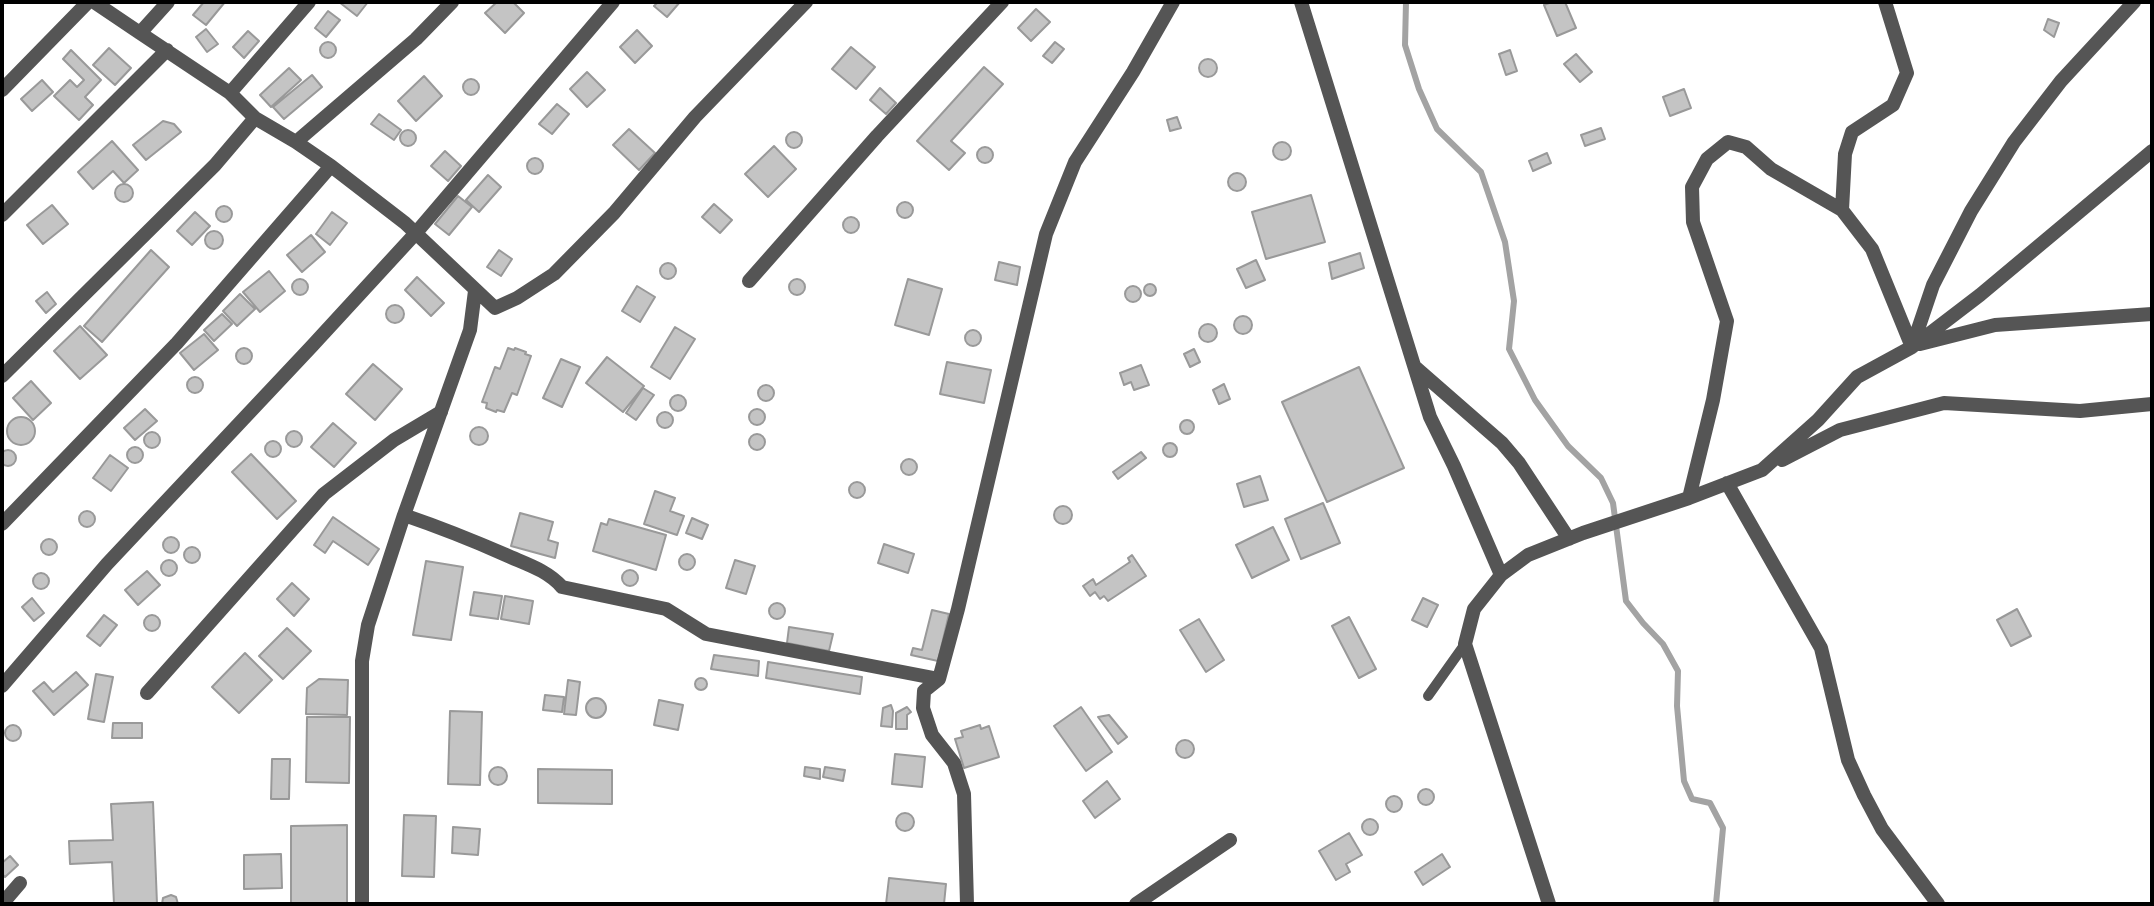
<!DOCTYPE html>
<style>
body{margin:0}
#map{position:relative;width:2154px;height:906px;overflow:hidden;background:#fff;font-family:Overpass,sans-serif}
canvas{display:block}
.frame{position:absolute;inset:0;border:4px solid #000;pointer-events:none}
</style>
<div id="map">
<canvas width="2154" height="906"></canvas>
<div class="frame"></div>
</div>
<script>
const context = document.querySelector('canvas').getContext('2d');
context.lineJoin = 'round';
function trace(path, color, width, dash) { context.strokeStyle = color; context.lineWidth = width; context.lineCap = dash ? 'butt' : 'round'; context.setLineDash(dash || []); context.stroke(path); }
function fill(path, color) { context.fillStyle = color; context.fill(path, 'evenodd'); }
trace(new Path2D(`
 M1406 2 1405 45 1419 89 1437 129 1481 172 1505 242 1514 301 1509 349 1535 400 1568 446 1601 478 1613 503 1626 601 1643 623 1663 644 1678 671 1677 706 1684 781 1692 799 1710 803 1723 828 1716 904`), '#a3a3a3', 6);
const building = new Path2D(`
 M204 2H225L206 25 193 15Z
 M339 2H368L357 16Z
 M497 2H513L524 13 505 33 485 13Z
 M658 2H680L667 17 654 6Z
 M1552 2H1565L1576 28 1557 36 1544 5Z
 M1036 9 1050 22 1031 41 1018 28Z
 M328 11 340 20 326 37 315 28Z
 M2048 19 2059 23 2054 37 2044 30Z
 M206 29 218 44 207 52 196 37Z
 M637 30 652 46 635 63 620 47Z
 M248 31 259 41 244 58 233 47Z
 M320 50a8 8 0 1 1 16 0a8 8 0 1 1-16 0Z
 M1055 42 1064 49 1052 63 1043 56Z
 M851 47 875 67 856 89 832 69Z
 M109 48 131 68 115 85 93 65Z
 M71 50 101 80 85 97 93 105 79 120 54 96 70 80 77 87 84 80 63 59Z
 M1510 50 1517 71 1506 75 1499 54Z
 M1576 54 1592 72 1580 82 1564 64Z
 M1199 68a9 9 0 1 1 18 0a9 9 0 1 1-18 0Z
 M984 67 1003 84 951 141 965 153 949 170 917 141Z
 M289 68 301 80 271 107 260 95Z
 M587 72 605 90 587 107 570 89Z
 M312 75 322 87 284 119 273 107Z
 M424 76 442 96 416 121 398 101Z
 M463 87a8 8 0 1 1 16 0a8 8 0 1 1-16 0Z
 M42 80 53 92 32 111 21 99Z
 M880 88 896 103 886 114 870 100Z
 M1684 89 1691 108 1670 116 1663 97Z
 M557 104 569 114 552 134 539 124Z
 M379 114 401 130 394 140 371 124Z
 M1177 117 1181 128 1170 131 1167 120Z
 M163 121 174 124 181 132 146 160 133 145Z
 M1601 128 1605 139 1585 146 1581 135Z
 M629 129 655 153 639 170 613 145Z
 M400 138a8 8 0 1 1 16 0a8 8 0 1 1-16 0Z
 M786 140a8 8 0 1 1 16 0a8 8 0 1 1-16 0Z
 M112 141 138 170 124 183 113 171 93 189 78 172Z
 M1273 151a9 9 0 1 1 18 0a9 9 0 1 1-18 0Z
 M774 146 796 169 768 197 745 174Z
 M977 155a8 8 0 1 1 16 0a8 8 0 1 1-16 0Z
 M445 151 461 166 448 181 431 166Z
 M1547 153 1551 163 1533 171 1529 161Z
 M527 166a8 8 0 1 1 16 0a8 8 0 1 1-16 0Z
 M1228 182a9 9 0 1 1 18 0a9 9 0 1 1-18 0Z
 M488 175 501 187 479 212 466 200Z
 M115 193a9 9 0 1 1 18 0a9 9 0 1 1-18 0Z
 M1311 195 1325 242 1266 259 1252 212Z
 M458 196 472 207 449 235 435 224Z
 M897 210a8 8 0 1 1 16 0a8 8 0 1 1-16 0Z
 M714 204 732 220 720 233 702 217Z
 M52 205 68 224 43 244 27 225Z
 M216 214a8 8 0 1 1 16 0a8 8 0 1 1-16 0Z
 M195 212 210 226 192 245 177 231Z
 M332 212 347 223 330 245 316 234Z
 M843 225a8 8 0 1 1 16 0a8 8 0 1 1-16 0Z
 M205 240a9 9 0 1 1 18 0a9 9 0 1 1-18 0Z
 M311 235 325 252 302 272 287 255Z
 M151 250 169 267 102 342 84 326Z
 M499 250 512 259 501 276 487 267Z
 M1360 253 1364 268 1332 279 1329 263Z
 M1256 260 1265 280 1246 288 1237 269Z
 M999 262 1020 267 1017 285 995 280Z
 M660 271a8 8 0 1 1 16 0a8 8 0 1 1-16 0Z
 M269 271 285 291 260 312 243 292Z
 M417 277 444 303 431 316 405 290Z
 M292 287a8 8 0 1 1 16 0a8 8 0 1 1-16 0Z
 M789 287a8 8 0 1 1 16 0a8 8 0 1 1-16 0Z
 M908 279 942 289 929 335 895 325Z
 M1144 290a6 6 0 1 1 12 0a6 6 0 1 1-12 0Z
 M637 286 655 297 640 322 622 311Z
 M1125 294a8 8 0 1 1 16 0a8 8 0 1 1-16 0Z
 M47 292 56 304 46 313 36 301Z
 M240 294 255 309 237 326 223 311Z
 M386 314a9 9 0 1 1 18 0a9 9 0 1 1-18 0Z
 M222 314 232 324 214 341 204 330Z
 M1234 325a9 9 0 1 1 18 0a9 9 0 1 1-18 0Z
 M1199 333a9 9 0 1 1 18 0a9 9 0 1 1-18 0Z
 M80 326 107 355 80 379 54 351Z
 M675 327 695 339 670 379 651 367Z
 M965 338a8 8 0 1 1 16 0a8 8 0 1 1-16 0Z
 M204 334 218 350 194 370 180 353Z
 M236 356a8 8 0 1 1 16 0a8 8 0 1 1-16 0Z
 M508 348 514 350 515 348 526 352 525 354 531 356 517 395 512 393 504 412 497 410 496 412 486 408 487 403 482 402 495 367 500 369Z
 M1194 349 1200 362 1190 367 1184 354Z
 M607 357 644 386 623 412 586 383Z
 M561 359 580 367 562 407 543 398Z
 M947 362 991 370 984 403 940 394Z
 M373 364 402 389 375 420 346 394Z
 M1141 365 1149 385 1134 390 1131 382 1124 385 1120 373Z
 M1359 367 1404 468 1327 502 1282 402Z
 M187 385a8 8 0 1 1 16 0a8 8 0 1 1-16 0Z
 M31 381 51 403 33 420 13 398Z
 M1224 384 1230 399 1219 404 1213 390Z
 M758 393a8 8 0 1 1 16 0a8 8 0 1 1-16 0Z
 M643 388 654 395 636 420 626 413Z
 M670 403a8 8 0 1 1 16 0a8 8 0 1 1-16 0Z
 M749 417a8 8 0 1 1 16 0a8 8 0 1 1-16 0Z
 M145 409 157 421 135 440 124 428Z
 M657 420a8 8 0 1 1 16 0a8 8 0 1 1-16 0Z
 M7 431a14 14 0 1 1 28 0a14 14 0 1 1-28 0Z
 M1180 427a7 7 0 1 1 14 0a7 7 0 1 1-14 0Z
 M333 423 356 443 334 467 311 447Z
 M470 436a9 9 0 1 1 18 0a9 9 0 1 1-18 0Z
 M286 439a8 8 0 1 1 16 0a8 8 0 1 1-16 0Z
 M144 440a8 8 0 1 1 16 0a8 8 0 1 1-16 0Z
 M749 442a8 8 0 1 1 16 0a8 8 0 1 1-16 0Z
 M265 449a8 8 0 1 1 16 0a8 8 0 1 1-16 0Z
 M1163 450a7 7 0 1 1 14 0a7 7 0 1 1-14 0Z
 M127 455a8 8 0 1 1 16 0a8 8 0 1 1-16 0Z
 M0 458a8 8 0 1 1 16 0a8 8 0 1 1-16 0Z
 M1141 452 1146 458 1118 479 1113 472Z
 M251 454 296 501 277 519 232 472Z
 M110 455 128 468 111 491 93 478Z
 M901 467a8 8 0 1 1 16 0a8 8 0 1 1-16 0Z
 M1260 476 1268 500 1244 507 1237 484Z
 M849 490a8 8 0 1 1 16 0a8 8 0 1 1-16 0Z
 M655 491 675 498 670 511 684 516 677 535 644 524Z
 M1323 503 1340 543 1301 559 1285 519Z
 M1054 515a9 9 0 1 1 18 0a9 9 0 1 1-18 0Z
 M79 519a8 8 0 1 1 16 0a8 8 0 1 1-16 0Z
 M520 513 553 522 548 540 558 543 555 558 511 546Z
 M333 517 379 549 368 565 333 541 325 553 314 545Z
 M692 518 708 525 702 539 686 533Z
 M609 519 666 535 656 570 593 551 601 523 607 525Z
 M1273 527 1289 560 1252 578 1236 545Z
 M163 545a8 8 0 1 1 16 0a8 8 0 1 1-16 0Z
 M41 547a8 8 0 1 1 16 0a8 8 0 1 1-16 0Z
 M884 544 914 554 908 573 878 563Z
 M184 555a8 8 0 1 1 16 0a8 8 0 1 1-16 0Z
 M679 562a8 8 0 1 1 16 0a8 8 0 1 1-16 0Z
 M1132 555 1146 576 1108 601 1104 596 1100 599 1095 592 1090 596 1083 586 1093 579 1096 585 1130 562 1128 558Z
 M161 568a8 8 0 1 1 16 0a8 8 0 1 1-16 0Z
 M735 560 755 566 746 594 726 588Z
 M426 561 463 567 451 640 413 635Z
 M622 578a8 8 0 1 1 16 0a8 8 0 1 1-16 0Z
 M147 571 160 585 138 605 125 590Z
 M33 581a8 8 0 1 1 16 0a8 8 0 1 1-16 0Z
 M292 583 309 599 294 616 277 599Z
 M474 592 502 596 498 619 470 615Z
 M505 596 533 601 529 624 501 619Z
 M32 598 44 613 34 621 22 607Z
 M1423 598 1438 605 1427 627 1412 620Z
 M769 611a8 8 0 1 1 16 0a8 8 0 1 1-16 0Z
 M2017 609 2031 636 2011 646 1997 620Z
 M932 610 949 614 938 661 911 655 913 648 922 650Z
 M144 623a8 8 0 1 1 16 0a8 8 0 1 1-16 0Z
 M104 615 117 625 100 646 87 636Z
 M1349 617 1376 669 1359 678 1332 626Z
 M1199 619 1224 660 1206 672 1180 630Z
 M789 627 833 634 829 651 787 643Z
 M287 628 311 651 283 679 259 656Z
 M245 653 272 680 239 713 212 687Z
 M714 655 759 661 758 676 711 669Z
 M768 662 862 677 860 694 766 678Z
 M76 672 88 685 54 715 33 691 44 682 53 692Z
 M96 674 113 677 104 722 88 719Z
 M695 684a6 6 0 1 1 12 0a6 6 0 1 1-12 0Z
 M319 679 348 680 347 715 306 714 307 688Z
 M568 680 580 682 576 715 564 714Z
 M545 695 564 697 562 712 543 710Z
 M586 708a10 10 0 1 1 20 0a10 10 0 1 1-20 0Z
 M659 700 683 705 678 730 654 725Z
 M891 705 893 711 892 727 881 726 883 708Z
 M907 707 911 712 907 715V729H896V713Z
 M1081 707 1112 752 1086 771 1054 726Z
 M450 711 482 712 480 785 448 784Z
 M1109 715 1127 737 1118 744 1098 717Z
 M307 717H350L349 783 306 782Z
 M113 723H142V738H112Z
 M5 733a8 8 0 1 1 16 0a8 8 0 1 1-16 0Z
 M980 725 981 729 989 726 999 757 964 768 955 739 963 737 961 731Z
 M1176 749a9 9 0 1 1 18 0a9 9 0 1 1-18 0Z
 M895 754 925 757 922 787 892 784Z
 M272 759H290L289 799H271Z
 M805 767 820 769V779L804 776Z
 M825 767 845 770 843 781 823 777Z
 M489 776a9 9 0 1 1 18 0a9 9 0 1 1-18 0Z
 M538 769 612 770V804L538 803Z
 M1107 781 1120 799 1095 818 1083 801Z
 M1418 797a8 8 0 1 1 16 0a8 8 0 1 1-16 0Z
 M1386 804a8 8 0 1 1 16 0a8 8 0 1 1-16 0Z
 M153 802 157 904H114L112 862 70 864 69 841 113 840 111 804Z
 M896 822a9 9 0 1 1 18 0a9 9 0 1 1-18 0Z
 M404 815 436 816 434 877 402 876Z
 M1362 827a8 8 0 1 1 16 0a8 8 0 1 1-16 0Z
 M347 825V904H291V826Z
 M453 827 480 829 478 855 452 853Z
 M1349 833 1362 855 1346 864 1350 872 1336 880 1319 851Z
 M281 854 282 888 244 889V855Z
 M1442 854 1450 867 1423 885 1415 872Z
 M10 856 18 865 5 877 2 874V863Z
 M889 878 946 884 944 904H886Z
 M171 895 176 897 178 904H162L163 898Z`);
fill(building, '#c4c4c4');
trace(building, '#999', 2);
trace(new Path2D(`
 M1428 696 1465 644`), '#555', 10);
trace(new Path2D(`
 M94 2 140 33
 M168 2 140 33 230 93 255 118 296 142 331 166 405 223 495 308 517 298 554 274 614 213 695 117 806 2
 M1301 2 1430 417 1454 466 1501 575
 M2 90 88 2
 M230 93 309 2
 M296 142 416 39 452 2
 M1842 210 1845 154 1852 132 1893 105 1907 73 1885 2
 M2 215 167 50
 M749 281 877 136 1002 2
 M1920 344 1995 325 2152 314
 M1912 347 1933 285 1971 211 2014 142 2061 81 2134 2
 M1415 367 1502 443 1519 463 1569 539
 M2 376 215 165 255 118
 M1782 460 1840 430 1944 403 2080 411 2152 404
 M1727 483 1821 648 1848 760 1864 795 1882 829 1938 904
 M1689 498 1713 400 1727 321 1693 222 1692 187 1707 159 1728 142 1746 147 1771 169 1842 210 1872 249 1912 347
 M404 515C439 527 472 540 506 555 526 564 547 570 562 587L666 609 706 634 939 679
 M2 524 177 343 331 166
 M2 686 107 564 312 346 415 234 613 2
 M147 693 324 494 394 440 441 412
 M2 904 20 883
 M362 904V661L368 625 404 515 470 330 475 291
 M967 904 964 794 954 763 932 735 923 708 924 691 939 679 958 609 1046 234 1075 162 1133 72 1173 2
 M1136 904 1230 840
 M1549 904 1465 644 1474 609 1501 575 1528 555 1583 533 1689 498 1762 470 1818 420 1857 377 1912 347 1980 295 2152 151`), '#555', 14);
</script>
